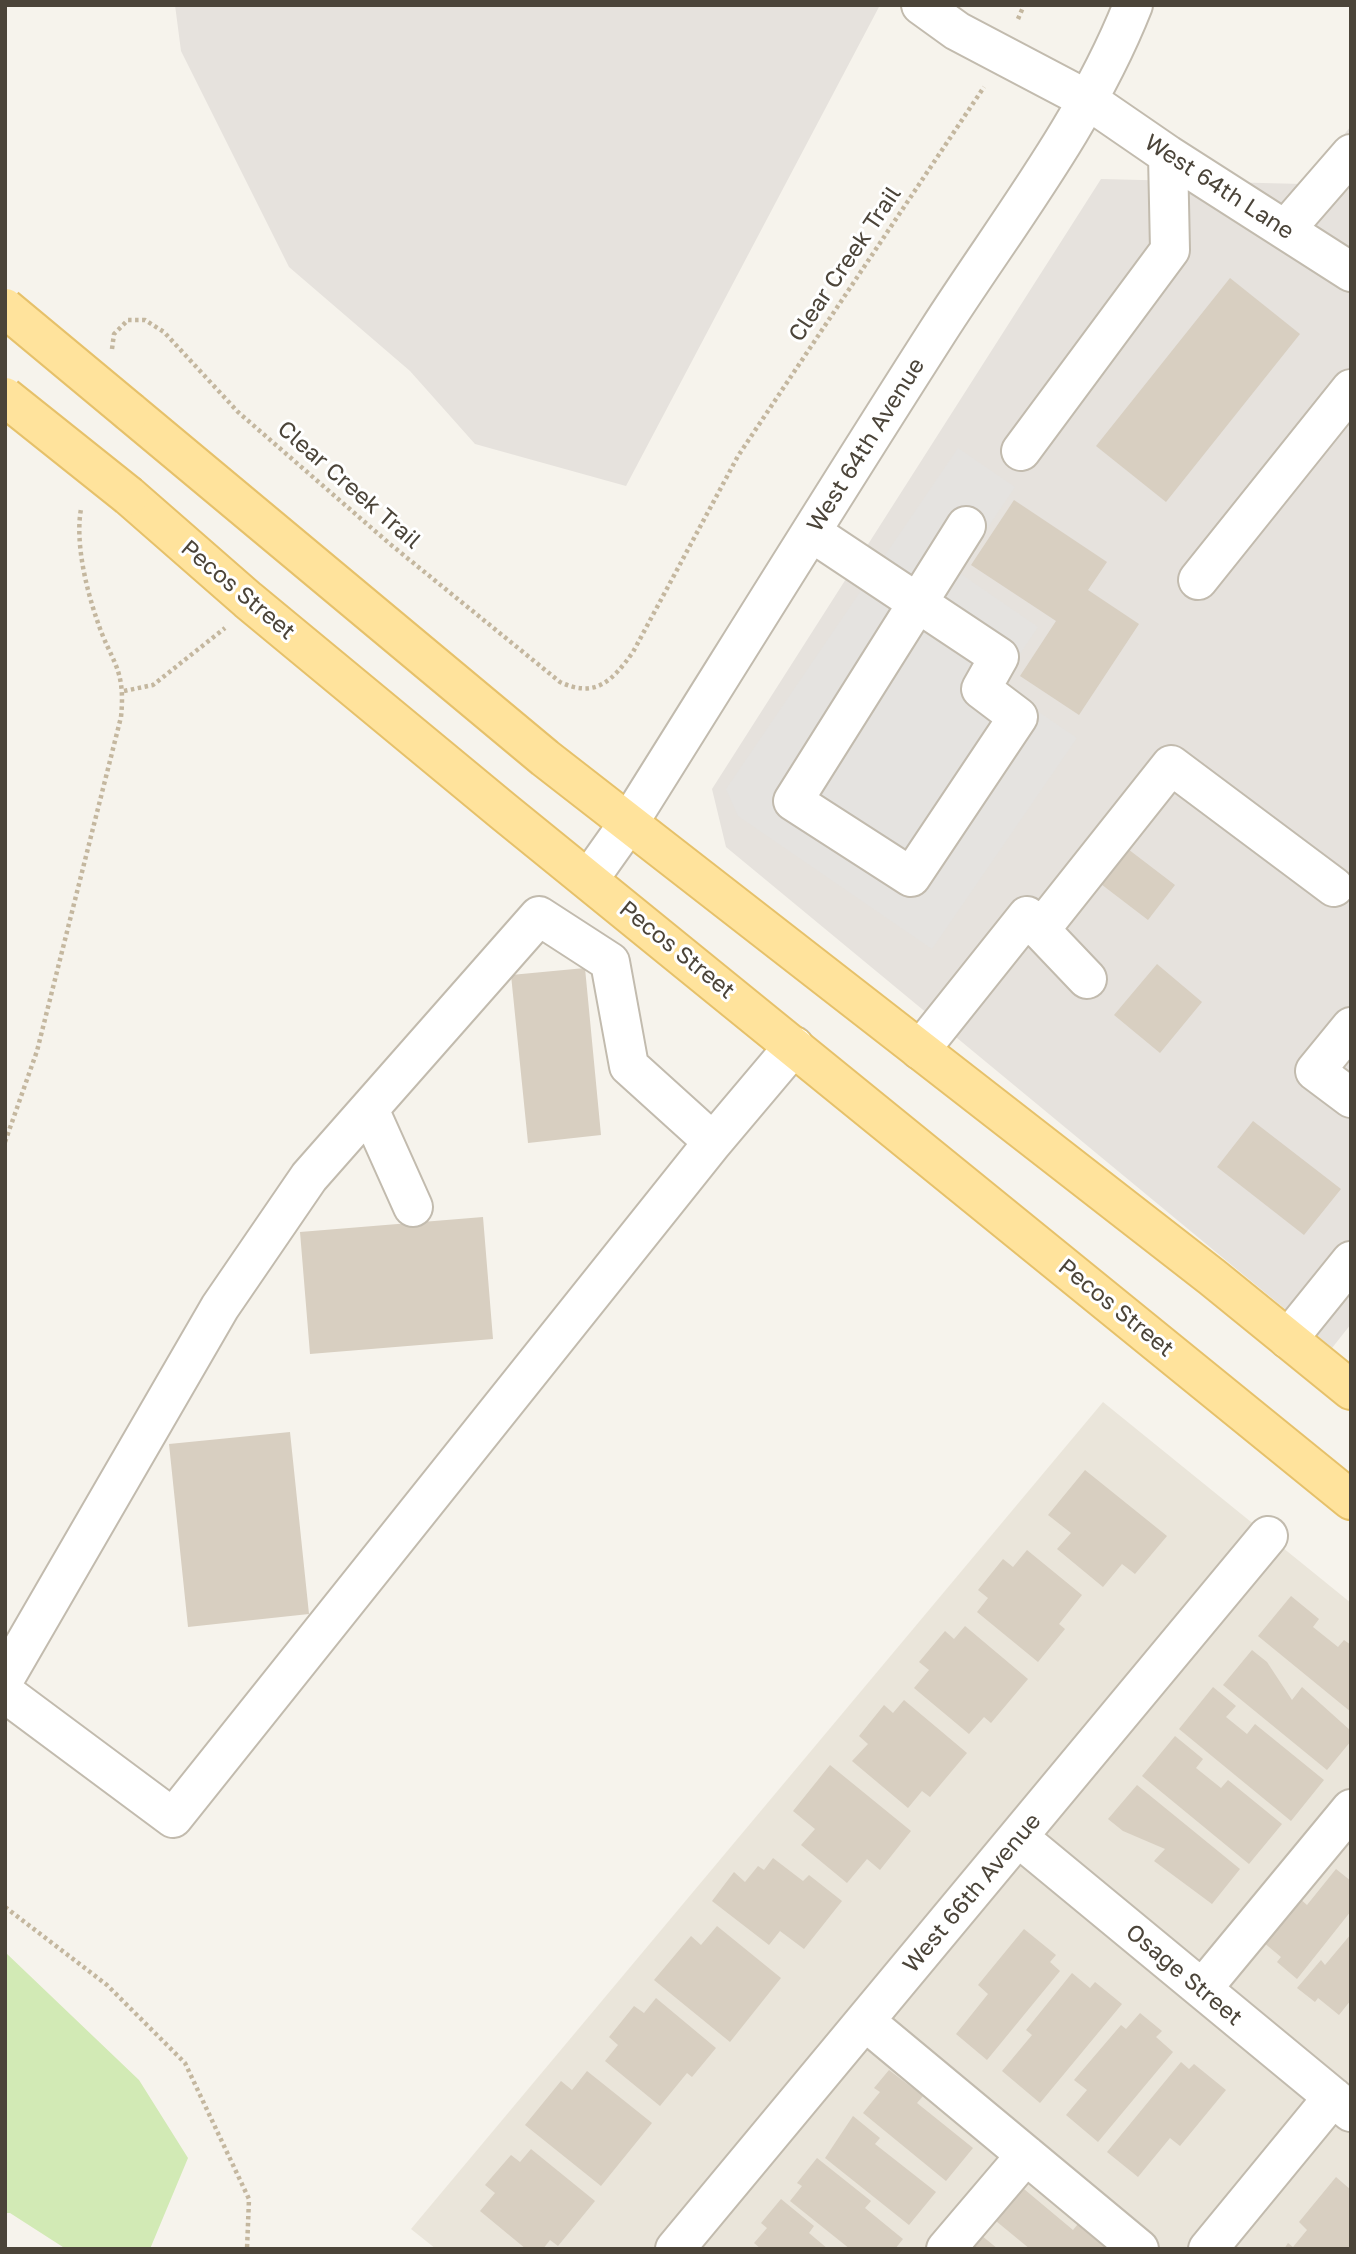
<!DOCTYPE html>
<style>
body{margin:0}
#map{position:relative;width:1356px;height:2254px;overflow:hidden;background:#f6f3ec;font-family:"Golos Text",sans-serif}
canvas{display:block}
.frame{position:absolute;inset:0;border:7px solid #4b4439;pointer-events:none}
</style>
<div id="map">
<canvas width="1356" height="2254"></canvas>
<div class="frame"></div>
</div>
<script>
const context = document.querySelector('canvas').getContext('2d');
context.lineJoin = 'round';
function fill(path, color) { context.fillStyle = color; context.fill(path, 'evenodd'); }
function trace(path, color, width, dash) { context.strokeStyle = color; context.lineWidth = width; context.lineCap = dash ? 'butt' : 'round'; context.setLineDash(dash || []); context.stroke(path); }
function label(font, color, halo, rows, align = 'center') {
  context.font = font + ' "Golos Text",sans-serif'; context.lineWidth = 6; context.setLineDash([]); context.textBaseline = 'middle'; context.strokeStyle = halo; context.fillStyle = color; for (const [text, x, y, turn = 0] of rows) {
    context.save(); context.translate(x, y); context.rotate((+turn || 0) * Math.PI / 180); context.textAlign = isNaN(turn) ? turn : align; if (halo) context.strokeText(text, 0, 0); context.fillText(text, 0, 0); context.restore();
  }
}
fill(new Path2D(`
 M1103 1402 1351 1603V2249H436L411 2229Z`), '#eae5da');
fill(new Path2D(`
 M175 5H880L626 486 475 444 410 371 289 267 181 51Z
 M1351 126V1324L1332 1348 726 847 712 789 1101 179 1303 184Z`), '#e6e2dd');
fill(new Path2D(`
 M5 1952 139 2080 188 2158 150 2249H66L10 2213H5Z`), '#d2eab5');
fill(new Path2D(`
 M958 448 1015 487 958 572 1038 627 999 685 1077 738 932 949 738 816 726 789Z`), '#e5e3e0');
fill(new Path2D(`
 M1230 278 1300 334 1166 502 1096 446Z
 M1014 500 1107 562 1088 590 1139 624 1079 715 1020 676 1056 621 971 565Z
 M1124 846 1175 885 1148 920 1097 881Z
 M1157 964 1202 1002 1160 1053 1114 1015Z
 M585 968 601 1135 528 1143 511 975Z
 M1253 1121 1341 1189 1304 1235 1217 1167Z
 M483 1217 493 1339 310 1354 300 1232Z
 M290 1432 309 1614 188 1627 169 1444Z
 M1085 1470 1167 1536 1135 1574 1122 1564 1103 1587 1057 1549 1071 1533 1048 1515Z
 M1027 1550 1082 1595 1059 1624 1065 1629 1038 1662 977 1612 988 1598 978 1590 1003 1559 1013 1567Z
 M1291 1596 1319 1619 1313 1627 1338 1647 1344 1640 1351 1645V1712L1258 1636Z
 M965 1626 1028 1679 991 1723 984 1717 969 1734 914 1688 929 1670 919 1662 945 1631 954 1639Z
 M1252 1650 1267 1662 1292 1700 1302 1687 1351 1731V1741L1327 1770 1223 1685Z
 M1213 1687 1236 1706 1226 1717 1247 1734 1255 1724 1324 1780 1291 1821 1179 1729Z
 M904 1700 967 1753 930 1797 922 1791 908 1808 852 1761 868 1744 859 1736 884 1705 893 1713Z
 M1175 1736 1203 1759 1196 1768 1221 1788 1228 1780 1282 1824 1249 1864 1142 1776Z
 M830 1765 911 1831 880 1870 867 1859 847 1883 801 1845 815 1829 793 1811Z
 M1137 1785 1240 1869 1212 1904 1154 1861 1165 1849 1123 1831 1108 1819Z
 M773 1858 803 1881 809 1875 842 1901 804 1949 780 1931 769 1945 712 1901 734 1872 745 1882 758 1866 764 1870Z
 M1336 1869 1351 1881V1911L1297 1979 1277 1962 1281 1957 1263 1942 1299 1898 1307 1905Z
 M717 1926 781 1978 730 2042 654 1980 691 1936 701 1945Z
 M1024 1929 1056 1955 1050 1962 1060 1971 987 2060 956 2034 988 1994 978 1985Z
 M1351 1934V2000L1339 2015 1318 1998 1315 2002 1297 1988 1321 1960 1325 1965Z
 M1072 1973 1090 1988 1095 1982 1122 2004 1040 2103 1002 2071 1032 2035 1026 2030Z
 M656 1998 716 2048 692 2077 687 2073 660 2106 605 2061 618 2045 609 2037 634 2006 644 2013Z
 M1140 2013 1162 2031 1156 2037 1173 2052 1098 2142 1066 2115 1087 2090 1074 2080 1121 2025 1126 2029Z
 M1181 2062 1189 2069 1194 2064 1226 2090 1180 2146 1170 2138 1138 2177 1107 2152Z
 M889 2070 923 2096 917 2103 973 2148 946 2181 863 2113 880 2092 874 2088Z
 M587 2071 652 2123 601 2186 525 2125 561 2081 572 2090Z
 M853 2116 880 2138 875 2144 936 2192 909 2225 825 2158Z
 M531 2149 595 2201 558 2246 550 2240 543 2249H526L480 2211 495 2193 485 2185 511 2155 520 2162Z
 M817 2158 871 2201 865 2208 903 2239 895 2249H850L790 2201 802 2186 797 2183Z
 M1336 2177 1351 2190V2249H1284L1288 2243 1293 2247 1307 2230 1299 2222Z
 M1012 2179 1073 2230 1078 2224 1107 2249H1030L985 2212Z
 M781 2199 814 2226 809 2233 828 2249H761L754 2243 767 2228 761 2223Z
 M976 2231 998 2249H962Z`), '#d8cfc1');
const minor = new Path2D(`
 M921 5 957 31 1088 100 1168 155 1351 272
 M1285 230 1351 154
 M1021 451 1170 250 1168 155
 M811 532 999 657 981 689 1018 717 911 877 793 801 966 526
 M1198 580 1351 389
 M589 879 628 824C731 660 833 495 938 331 1006 225 1086 124 1133 5
 M1040 930 1171 765 1334 887
 M1351 1027 1315 1071 1351 1098
 M920 1050 1027 916 1087 979
 M369 1109 413 1207
 M1288 1339 1351 1261
 M5 1678 220 1307 309 1177 539 916 610 962 629 1066 713 1142 794 1046
 M5 1693 173 1818 713 1142
 M1018 1837 1351 2112
 M1202 1989 1351 1809
 M866 2022 1139 2249
 M675 2249 1268 1536
 M946 2249 1026 2155
 M1208 2249 1333 2097`);
const major = new Path2D(`
 M130 412 545 758 1212 1277 1351 1390
 M129 496 248 600 503 811 1351 1500`);
trace(minor, '#c2bbae', 42);
trace(major, '#e6c16a', 42);
trace(new Path2D(`
 M1018 19 1024 5
 M112 349 114 334 128 320H145L164 332 238 412 390 544 560 682C596 699 613 680 633 652L738 456 984 87
 M124 691 153 685 225 628
 M5 1142 37 1051 121 717C126 667 111 663 97 620 86 588 75 542 81 509
 M5 1907 107 1985 185 2063 249 2199 247 2249`), '#c4b79f', 4.5, [3.5, 3.5]);
trace(minor, '#fff', 38);
trace(major, '#ffe39c', 38);
const majorBridge = new Path2D(`
 M5 308 130 412
 M5 397 129 496`);
trace(majorBridge, '#e6c16a', 42, []);
trace(majorBridge, '#ffe39c', 38);
label('23px', '#4b4439', '#fff', [
 ["West 64th Lane",1219,187,33],
 ["Clear Creek Trail",845,264,-56],
 ["West 64th Avenue",866,445,-58],
 ["Clear Creek Trail",349,485,41],
 ["Pecos Street",238,590,40],
 ["Pecos Street",677,950,39],
 ["Pecos Street",1116,1308,39],
 ["West 66th Avenue",972,1893,-50],
 ["Osage Street",1184,1975,40]
]);
</script>
